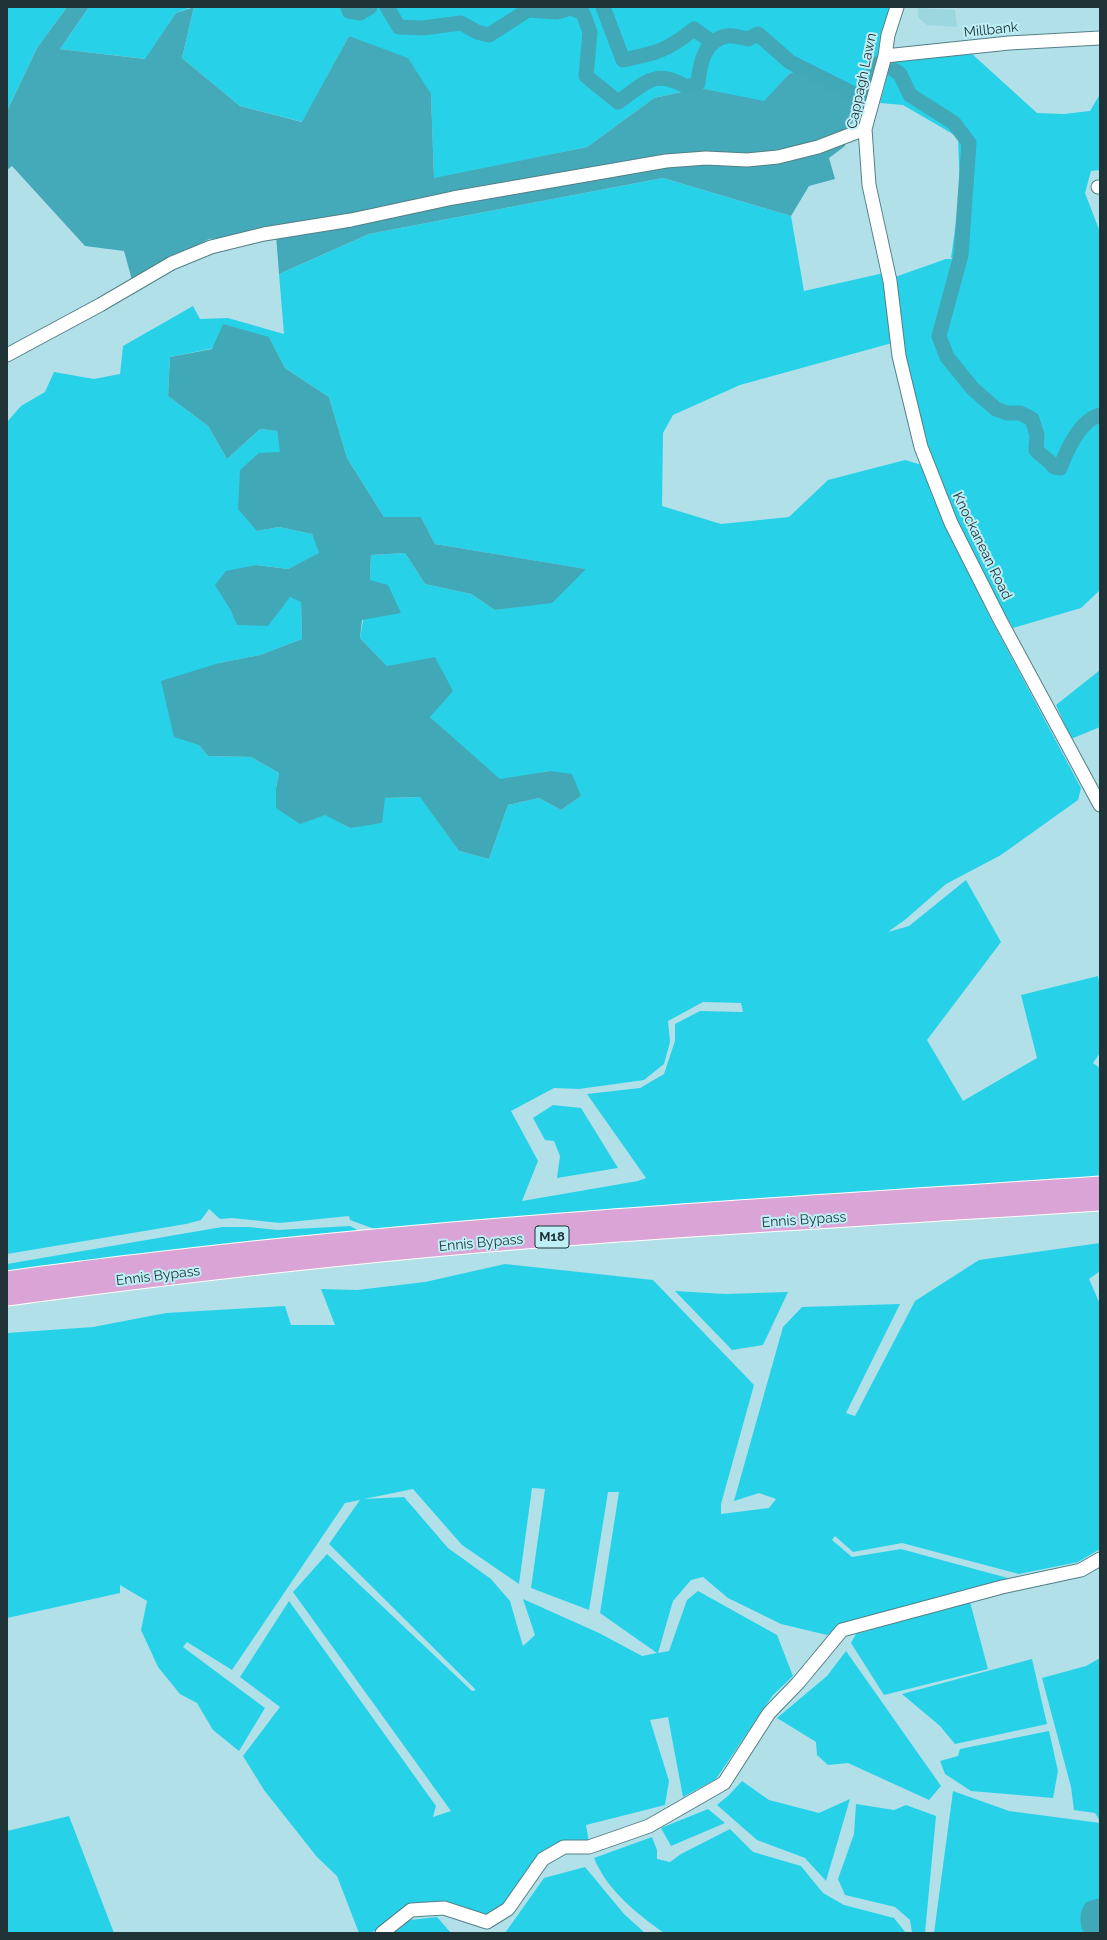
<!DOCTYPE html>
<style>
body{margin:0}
#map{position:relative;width:1107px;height:1940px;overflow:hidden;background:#b1e0e9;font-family:Raleway,sans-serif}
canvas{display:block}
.frame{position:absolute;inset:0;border:8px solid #1f3235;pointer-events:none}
</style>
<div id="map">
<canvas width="1107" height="1940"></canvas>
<div class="frame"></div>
</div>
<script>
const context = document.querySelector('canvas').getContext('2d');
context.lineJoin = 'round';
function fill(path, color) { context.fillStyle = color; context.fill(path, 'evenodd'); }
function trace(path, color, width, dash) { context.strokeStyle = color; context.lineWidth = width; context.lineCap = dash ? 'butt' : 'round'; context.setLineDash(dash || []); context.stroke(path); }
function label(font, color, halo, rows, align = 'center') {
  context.font = font + ' Raleway,sans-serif'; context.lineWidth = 4; context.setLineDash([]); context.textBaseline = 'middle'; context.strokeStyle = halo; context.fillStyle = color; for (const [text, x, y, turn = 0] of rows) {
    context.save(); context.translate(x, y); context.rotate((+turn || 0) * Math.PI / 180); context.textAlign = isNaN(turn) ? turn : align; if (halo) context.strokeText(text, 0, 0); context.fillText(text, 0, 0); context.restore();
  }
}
fill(new Path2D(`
 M918 8 955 10 957 27 927 25 918 17Z`), '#9cd6df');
fill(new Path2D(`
 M7 7H67L37 48 7 111Z
 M89 7H192L176 13 146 59 60 49Z
 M194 7H892L879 68 865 105 795 71 789 74 764 102 700 88 654 98 587 147 434 179 431 94 349 36 303 122 240 106 182 58Z
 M971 53 1037 113 1064 114 1090 111 1100 94V170L1091 171 1085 193 1100 232V590L1081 608 1013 628 953 519 926 445 903 344 895 277 946 259H962L951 258 960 193 958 137 903 105 880 103 890 65 897 61Z
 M663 178 791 216 804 291 884 273 892 343 740 385 673 415 663 433 662 506 721 524 789 517 828 480 905 460 922 465 932 495 990 617 1081 788 1078 800 1001 855 946 884 906 919 888 932 909 926 966 880 1001 942 927 1040 963 1101 1037 1058 1021 995 1098 976 1100 987V1053L1093 1063 1100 1068V1177L380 1231 350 1220 349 1216 280 1223 232 1218 220 1219 209 1209 201 1220 186 1224 7 1254V422L21 406 45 392 54 372 94 379 120 374 123 346 193 306 200 319 228 318 284 334 279 274 369 234ZM269 337 285 368 329 397 347 458 384 517H421L435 544 585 569 522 606 495 610 471 594 425 584 405 553 371 555 370 580 360 638 387 666 430 717 500 780 550 771 581 796 561 810 539 798 508 805 489 859 459 851 421 797 385 798 350 828 276 788 279 773 251 757 208 756 199 745 219 663 260 655 302 639 301 602 290 596 238 625 230 609 256 565 288 569 320 553 312 534 279 527 257 531 281 452 277 431 260 429 227 459 208 426 168 396 170 357ZM703 1002 741 1003 743 1012 700 1011 675 1024V1041L664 1074 640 1088 587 1094 646 1178 638 1181 522 1201 538 1161 511 1111 554 1088 579 1089 644 1080 664 1064 670 1042 668 1021Z
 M1100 670V727L1071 739 1056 705Z
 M553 1105 581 1108 618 1168 557 1178 560 1156 554 1141 545 1140 533 1118Z
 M350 1226 363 1233 7 1284V1264L222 1227H249L277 1230Z
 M1100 1243V1271L1089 1279 1100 1304V1549L1078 1562 1019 1574 902 1543 853 1552 835 1536 832 1540 852 1557 901 1549 1015 1580 841 1628 827 1635 781 1624 728 1598 703 1577 691 1580 673 1601 658 1653 669 1651 687 1600 698 1591 777 1635 793 1676 773 1695 716 1779 683 1797 668 1717 650 1720 669 1781 665 1805 586 1825 589 1842 559 1847 506 1908 482 1917 442 1905 369 1933H359L337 1876 317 1857 264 1790 243 1756 280 1707 240 1677 289 1601 436 1806 433 1817 451 1811 293 1592 327 1554 472 1691 476 1690 329 1544 360 1500 345 1503 232 1670 187 1642 183 1647 265 1708 239 1751 213 1730 197 1703 180 1694 158 1667 141 1630 147 1601 120 1585V1593L7 1618V1333L93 1327 166 1313 285 1306 291 1325H335L321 1289 357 1290 425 1282 505 1264 653 1280 754 1385 721 1504V1514L769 1508 776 1499 759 1493 734 1501 783 1327 802 1307 900 1304 846 1413 855 1416 915 1301 979 1260ZM532 1488 545 1489 531 1588 589 1610 608 1492H619L600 1613 657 1653 642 1656 599 1633 523 1599 535 1635 523 1646 510 1601 491 1579 448 1548 404 1497 364 1499 413 1489 462 1545 519 1584Z
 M675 1291 726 1294 788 1292 763 1345 732 1350Z
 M970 1602 988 1669 884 1695 851 1643 856 1634Z
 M846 1651 941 1786 929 1800 848 1763 828 1765 817 1755 816 1742 777 1718 827 1676Z
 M1100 1658V1821L1095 1813 1074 1810 1071 1787 1042 1678 1086 1666Z
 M1032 1659 1047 1724 955 1744 940 1726 902 1694Z
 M1049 1731 1058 1771 1053 1798 971 1791 945 1774 940 1761 958 1756 960 1749Z
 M742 1781 769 1800 819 1813 850 1799 826 1881 805 1858 757 1840 717 1805 729 1795Z
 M953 1791 1009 1811 1100 1823V1933H934Z
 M856 1804 894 1810 906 1805 936 1816 925 1933H912L910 1920 895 1907 845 1895 838 1879 854 1834Z
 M708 1809 725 1823 671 1846 661 1828Z
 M69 1816 114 1933H7V1831Z
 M730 1829 753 1852 801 1866 823 1893 844 1905 894 1918 906 1933H664C636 1913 607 1890 594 1858L652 1837 657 1850V1859L670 1862 681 1854Z
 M585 1867 624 1914 645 1933H505L544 1878Z
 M437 1917 451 1933H394L410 1920Z`), '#27d2e9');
fill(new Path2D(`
 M67 7H89L60 49 145 59 176 13 194 7 182 58 240 106 302 122 349 36 408 58 431 94 434 178 587 147 654 98 700 88 764 101 789 74 795 71 865 105 847 130 845 146 829 158 835 179 809 186 791 216 663 178 369 234 279 274 276 235 209 239 132 280 124 251 85 246 12 166 7 170V111L37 48Z`), '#44aaba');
fill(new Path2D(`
 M223 324 269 337 285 368 329 397 347 458 384 517H421L435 544 586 569 552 603 495 610 471 594 425 584 405 553 371 555 370 580 388 585 401 613 362 620 360 638 387 666 435 657 453 691 430 717 500 779 550 771 572 774 581 796 561 810 539 798 508 805 489 859 459 851 420 797 385 798 382 823 350 828 325 815 300 824 276 808V788L279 773 251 757 208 756 199 745 174 737 161 681 219 663 260 655 302 639 301 602 290 597 268 626 237 625 230 609 215 585 226 571 256 565 288 569 319 553 312 534 279 527 257 531 238 509 240 470 259 453 280 452 277 431 260 429 227 459 208 426 168 396 170 357 212 349Z
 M1100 1898V1932L1084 1933C1079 1925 1079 1908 1087 1902 1091 1900 1096 1899 1100 1898Z`), '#41a8b7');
trace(new Path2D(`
 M348 7 349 11 360 13 370 7
 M387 7 399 27 423 28 461 23 477 32 489 35 528 10 557 12 571 8 583 13 590 32 586 76 618 102C646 83 654 68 687 87L698 83C700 64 704 40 727 36 733 35 742 38 748 39L758 34 790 62 864 99 876 64
 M603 7 623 60C656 53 667 51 694 29L712 42
 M894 70 900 74 910 95 954 123 969 143 961 255 939 336 947 357 973 389 996 409 1007 413H1020L1032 419 1037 435 1036 450C1042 457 1049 459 1054 467L1060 468C1067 450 1080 420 1100 415`), '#41a8b7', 15);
const minor = new Path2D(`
 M897 7 888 35 885 56 865 129 869 185 890 281 899 356 921 447 951 523 999 618 1100 805
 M885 56 1009 43 1100 38
 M1098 187H1100
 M7 355 100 305 172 263 211 247 264 234 351 220 453 198 666 161 706 158 747 160 778 157 818 147 865 129
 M382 1933 411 1910 444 1908 487 1922 508 1909 543 1859 564 1847H589L649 1826 724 1783 769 1713 798 1683 842 1630 1002 1587 1081 1570 1100 1559`);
const highway = new Path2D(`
 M7 1281C89 1269 171 1260 253 1251 535 1221 818 1205 1100 1186
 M7 1296C187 1272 368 1251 550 1237 733 1223 917 1213 1100 1201`);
trace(minor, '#538087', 15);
trace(highway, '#fff', 21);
trace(minor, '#fff', 13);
trace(highway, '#dba4d6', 19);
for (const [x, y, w] of [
 [552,1237,34]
]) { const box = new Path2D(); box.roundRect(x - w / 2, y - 11, w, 22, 3); context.fillStyle = '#beeef6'; context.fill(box); trace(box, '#1f3235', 1); }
label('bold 13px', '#1f3235', null, [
 ["M18",552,1237]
]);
label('14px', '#1f3235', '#beeef6', [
 ["Millbank",991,30,-6],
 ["Cappagh Lawn",862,81,-78],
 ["Knockanean Road",982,546,64],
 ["Ennis Bypass",804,1220,-4],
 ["Ennis Bypass",481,1243,-5],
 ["Ennis Bypass",158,1276,-7]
]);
</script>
